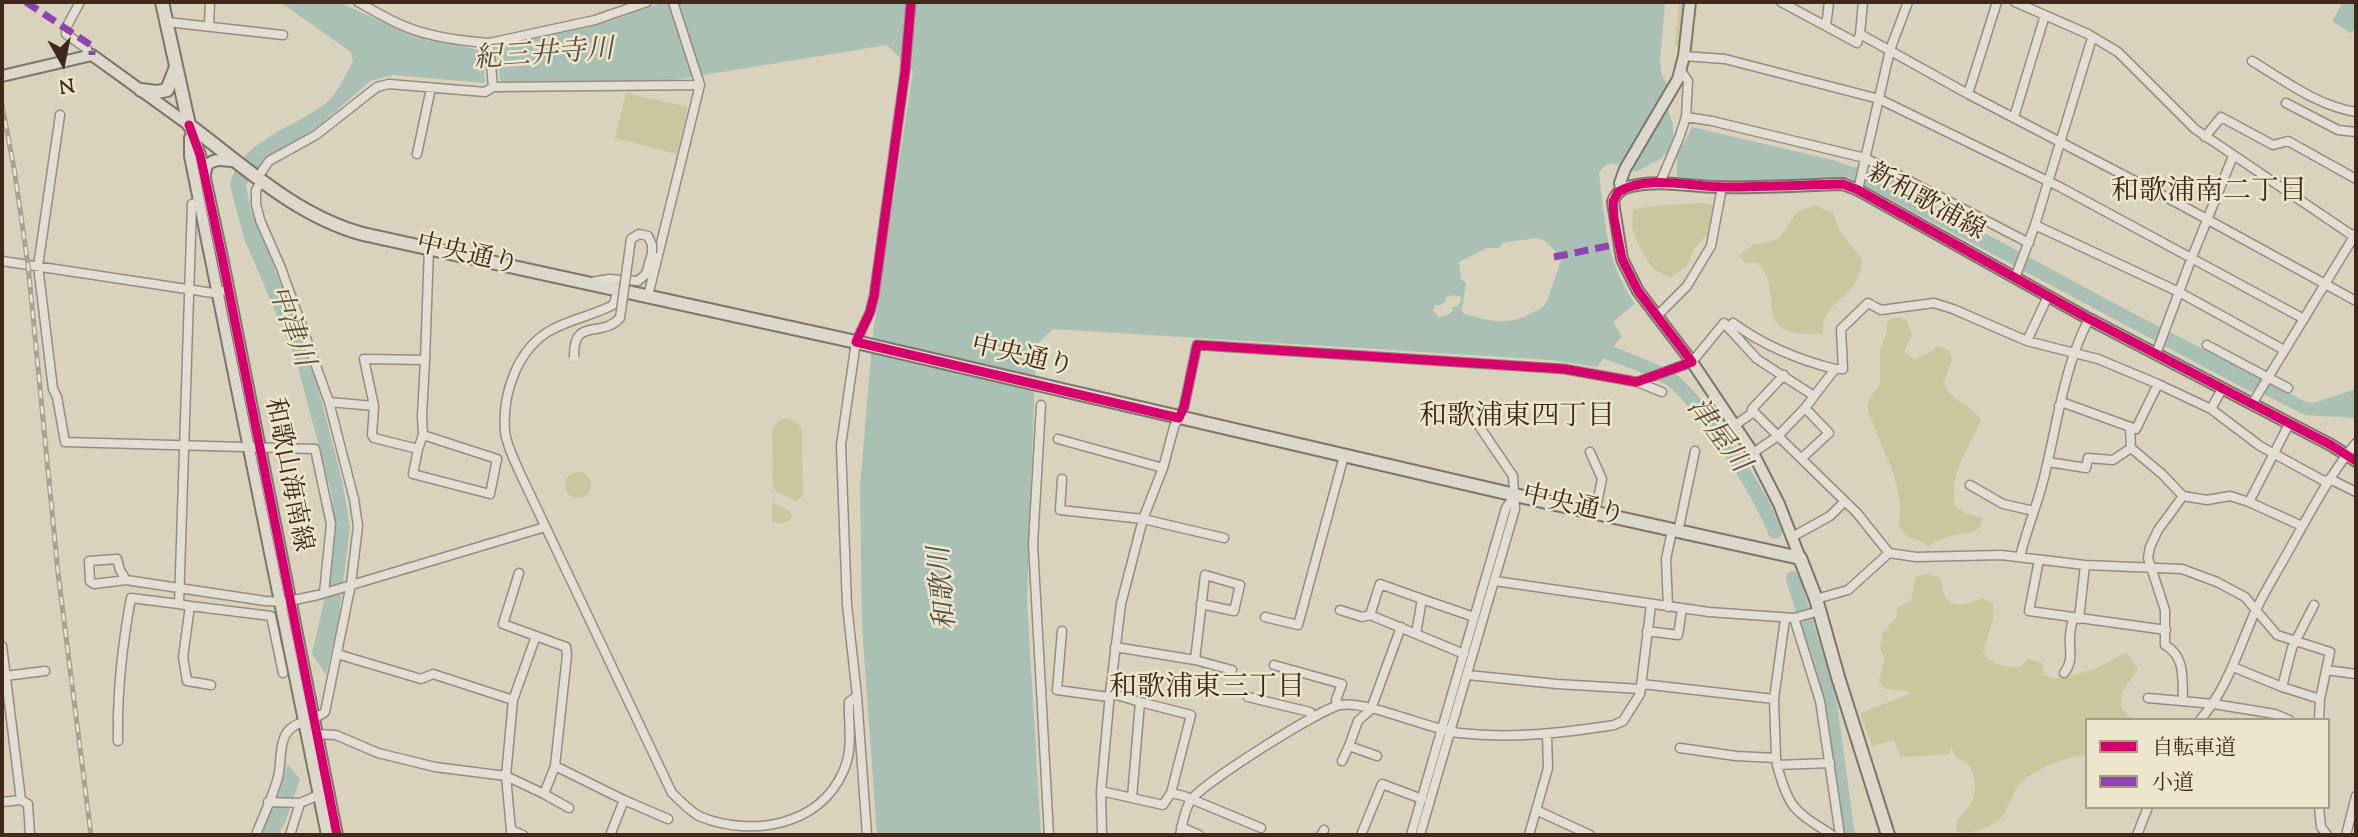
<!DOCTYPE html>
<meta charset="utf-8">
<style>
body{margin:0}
#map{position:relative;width:2358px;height:837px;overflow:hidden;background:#d9d2bc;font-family:"Sorts Mill Goudy","Noto Serif JP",serif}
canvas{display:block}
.frame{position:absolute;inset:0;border:4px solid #3f291a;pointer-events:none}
.legend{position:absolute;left:2085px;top:718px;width:245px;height:91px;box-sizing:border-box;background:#eee6cc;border:2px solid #a89a85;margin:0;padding:9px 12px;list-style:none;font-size:21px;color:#3f291a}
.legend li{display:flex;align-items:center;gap:14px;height:35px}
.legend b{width:35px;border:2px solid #a89a85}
.north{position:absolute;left:28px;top:28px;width:70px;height:70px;-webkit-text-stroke:5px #eee6cc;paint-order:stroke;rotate:171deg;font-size:19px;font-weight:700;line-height:28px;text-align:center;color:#3f291a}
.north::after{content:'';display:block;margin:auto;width:24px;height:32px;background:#3f291a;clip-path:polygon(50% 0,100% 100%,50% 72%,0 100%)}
</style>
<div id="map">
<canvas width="2358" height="837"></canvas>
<div class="frame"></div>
<ul class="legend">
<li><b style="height:9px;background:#d6006c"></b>自転車道</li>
<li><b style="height:9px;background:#8e44ad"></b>小道</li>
</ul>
<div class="north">N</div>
</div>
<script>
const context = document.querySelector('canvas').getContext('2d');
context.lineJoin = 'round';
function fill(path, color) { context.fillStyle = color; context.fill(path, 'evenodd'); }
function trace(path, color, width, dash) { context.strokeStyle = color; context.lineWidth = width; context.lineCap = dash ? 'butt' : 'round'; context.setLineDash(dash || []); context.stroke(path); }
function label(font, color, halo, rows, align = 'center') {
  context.font = font + ' "Sorts Mill Goudy","Noto Serif JP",serif'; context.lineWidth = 5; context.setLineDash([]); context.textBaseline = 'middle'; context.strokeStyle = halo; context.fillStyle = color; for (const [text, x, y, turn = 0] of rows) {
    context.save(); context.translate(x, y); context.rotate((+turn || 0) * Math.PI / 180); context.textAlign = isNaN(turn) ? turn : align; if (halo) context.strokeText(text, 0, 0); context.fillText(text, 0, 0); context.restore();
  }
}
fill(new Path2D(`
 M1679 2H1684L1681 45H1675Z
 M626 93 688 107 677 154 615 138Z
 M1703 203 1715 206 1711 231 1693 250 1687 266 1671 278 1653 269 1638 244 1632 228 1633 210C1656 203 1679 206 1703 203Z
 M1815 205 1833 213 1839 230 1862 259C1860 294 1838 292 1826 317 1823 322 1823 329 1822 334 1745 337 1788 295 1758 263H1745L1739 255 1753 245 1779 239 1797 212Z
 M1899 317 1907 321 1912 335 1904 352 1915 359 1930 352 1938 346 1948 349 1952 360 1943 383C1954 403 1970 403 1981 421 1968 451 1949 471 1955 506L1967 514 1982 517 1981 527C1963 538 1945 532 1929 546L1919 540 1909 538 1899 527C1906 480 1879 449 1867 406L1871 396 1880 384V350L1887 331 1888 320Z
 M785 418C794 419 801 423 802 432L803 496 796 501 777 492 773 487 772 429 780 420Z
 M565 485a13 13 0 1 1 26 0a13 13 0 1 1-26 0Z
 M772 502 789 511 792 516C788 524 780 524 772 522Z
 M1927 574 1940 578C1942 583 1942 591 1945 596 1952 611 1971 603 1982 598L1993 604V619L1983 652C1990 666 2006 667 2020 667L2028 659 2042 663 2044 675 2055 679 2067 677 2097 668 2126 652 2138 669 2122 692 2121 708 2133 720H2087V755C2065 757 2038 767 2022 782 2013 789 2010 805 2003 815 1994 827 1969 837 1956 831L1957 819C1970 807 1978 798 1974 779 1974 778 1971 768 1970 767 1962 758 1956 762 1951 747L1949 754 1900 757 1894 740 1872 746 1860 713 1910 694 1908 691 1885 689 1879 681 1885 659 1880 648 1883 632 1896 618 1898 608 1911 600 1916 577Z`), '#cac69e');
fill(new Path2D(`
 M280 2H339L408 34 483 51 485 83 393 75 370 81 317 128 267 157 246 185 251 210 310 357 342 480 350 527 338 623 326 675 312 654 329 579 334 543 333 499 296 360 244 238 230 185C241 139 293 129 326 103 338 93 345 75 353 62L351 52Z
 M664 2H1665L1660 62 1662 76 1667 83V104L1673 125V141L1683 145 1692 127 1833 160 1852 167 1873 168 1944 211 2121 307 2306 402 2313 403 2356 389V418L2305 415 2263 394 2249 391 1850 178 1740 182 1677 177V158L1664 154 1662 158 1636 172C1623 166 1606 156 1599 174 1606 227 1605 258 1635 304L1613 322 1622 336 1597 367 1552 360 1053 329 1036 345 1027 600 1041 835H877L862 626 860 486 873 333 913 71 887 45 661 82 500 81 496 46 608 22ZM1536 238 1544 240 1562 258 1547 301 1544 306C1511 327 1499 323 1464 314L1462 310 1466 283 1461 279 1459 262 1487 248H1499L1503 243ZM1455 295 1456 297 1460 296 1461 301 1456 307H1452L1453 311 1448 315 1439 317 1433 311 1435 305H1440L1446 301V297Z
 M2343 2H2356V26L2351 33 2332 21Z
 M288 764 300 779 286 820 278 835H260Z`), '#aac0b4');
trace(new Path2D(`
 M1596 348C1619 357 1645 365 1667 377 1697 394 1764 498 1775 532
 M1793 578 1830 703 1847 830 1849 835`), '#aac0b4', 14);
const minor = new Path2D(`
 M80 2 66 28V34L87 49V55
 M358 2C371 9 384 17 397 23 424 36 459 41 489 43L595 20 647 2
 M1781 2 1857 43 1860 34 1968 94 2181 205 2356 301
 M2015 2 2088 34 2118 52 2195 129 2356 238
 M167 22 283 35
 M209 26 210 2
 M1826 26 1829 2
 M1860 34 1863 2
 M489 43 493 87
 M1684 56 1725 59 1879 99 2060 187 2304 319
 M2252 61C2285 81 2318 106 2356 112
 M1681 71 1688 81 1686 117
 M1968 94 1997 2
 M2286 103 2338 130 2356 132
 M60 115 38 266 53 389 57 397 65 442 315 449 331 524 324 593
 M2014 117 2045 15
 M2205 137 2221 117 2273 145 2288 141 2356 179
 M417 154 431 88
 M258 177 269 161 316 135 377 87 389 84 485 92 493 87 700 85
 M1660 183 1679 138 1686 117 1712 121 1865 158 2029 243
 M1858 190 1890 50 1908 2
 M200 202 192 204 179 604 190 606 183 657 187 681 211 685
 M2035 225 2179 292 2284 350
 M2 261 213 293 222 291
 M2015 278 2035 225 2092 38
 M591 282 609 279 638 281 646 274 652 253
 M618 291 613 305C594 315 572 319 553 329 518 347 502 393 505 431 506 444 514 459 519 471L672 793C681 801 690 812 701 817 752 837 819 826 843 772 854 748 848 726 849 702L857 696
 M648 296 700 85 673 2
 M1657 316 1687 286 1711 246 1722 187
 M1729 327 1733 323C1763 345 1799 360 1835 369
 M2027 341 2048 296
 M2207 345 2288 388
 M2156 354 2192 257 2233 156
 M1637 382 1692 362 1724 323 1757 359 1814 396
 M329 402 374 406 364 359 425 360 429 248
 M2252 404 2356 233
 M1041 405 1033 544 1049 835
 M374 406 372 435 374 438 418 449 423 435
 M2059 406 2064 403 2136 429 2158 384 2211 409 2222 389
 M2211 409 2260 446 2324 481 2330 479 2356 492
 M1751 414 1754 412 1778 436 1805 408 1835 369H1843L1841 329 1868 303 1881 310 1934 303 1953 309 2027 341 2098 359 2158 384
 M2289 424 2249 502 2302 526
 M1735 425 1751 414 1752 409 1784 375
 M1058 439 1163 468
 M2131 448 2162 474 2183 496 2207 500 2230 496 2249 502
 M418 449 413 474 490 494 497 459 423 435 422 416 425 360
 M1590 452 1602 479 1595 513
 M1753 453 1778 436 1857 513 1889 553
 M1802 458 1829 433 1805 408
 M2048 462 2086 468 2088 458 2113 460 2131 448 2130 427
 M1062 479 1060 510 1143 519 1224 538
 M1970 485 2003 504 2034 511
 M2183 496 2158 530 2150 547 2148 558 2165 610V645C2186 657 2182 679 2183 701
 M1678 532 1695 451
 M1792 537 1830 516 1844 502
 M2020 557C2027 527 2040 499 2046 469 2058 419 2065 364 2089 319
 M2039 560 2029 611 2166 630
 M126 580 120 570 117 559 89 561 90 581 94 584 126 580 265 601 284 602 318 595 545 527
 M1495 581 1709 612 1794 618
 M1816 599 1848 590 1889 553 1916 557 2001 555 2085 565 2182 569 2217 582 2245 597 2277 635 2330 652 2320 699 2319 720
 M190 606 271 616 283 673
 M1668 607 1666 559 1672 531
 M1340 610 1362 617 1370 615
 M1820 611 1794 618 1820 701 1840 835
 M1265 617 1298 625 1344 456
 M2079 619 2085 565
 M1062 631 1057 690 1109 697
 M1647 631 1678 635 1682 609
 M1416 634 1370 615 1380 584 1422 599
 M536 636 566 647 567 655 555 766
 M2 646 21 800 28 804 30 835
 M1115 647 1195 660 1232 670
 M337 654 421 679 433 674 513 700
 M1464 654 1416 634 1422 599 1474 617
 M1195 660 1205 575 1240 585 1234 611 1201 604
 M1274 665 1342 684 1336 700 1339 705
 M2233 667 2282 687 2320 699
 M2326 670 2356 674
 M2064 673C2074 661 2069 650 2070 637 2070 630 2072 624 2073 618
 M1468 675 1557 684 1641 689
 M5 676 45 671
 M1642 684 1774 699
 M2282 687 2292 648 2314 605
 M1110 693 1140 702 1132 798
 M1248 697 1310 712 1314 717
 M2148 698 2214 704 2275 714 2289 720
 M1140 702 1191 715 1171 793
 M2200 720C2227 689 2238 651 2254 614 2265 590 2280 567 2293 543 2312 509 2331 473 2356 443
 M314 734 336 735 378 753 435 767 506 776 544 794 555 766 624 800
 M118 741C117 692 122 646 131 598L179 604
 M1349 746 1358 721 1371 709 1401 627
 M1680 748 1736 756 1776 758 1777 765 1830 763
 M1776 758 1774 699 1785 619
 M1342 761 1349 746 1377 756
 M1777 765C1789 810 1795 811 1832 835
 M1101 791 1110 693 1121 604 1143 519 1163 468 1174 427 1184 407 1197 345 1564 369 1637 382 1662 392
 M544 794 569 808
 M2 802 21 800
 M268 802 300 803
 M2319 807 2321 827 2327 835
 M1536 810 1590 835
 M1181 827 1199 835
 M511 830 506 776 513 700 536 636 503 624 519 573
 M611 833 624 800 668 819
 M256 835C263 816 273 797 278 777 282 763 278 740 290 729 300 720 314 721 325 712L351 584 358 526 354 499 329 402 281 268 260 220 256 204V190L262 180
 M290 835 300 803 321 794
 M511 835V830L523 835
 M867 835 857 696 847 605 841 445 856 342 870 312 874 296 905 72 911 2
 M1102 835 1101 791 1163 805 1171 793 1184 796 1261 828
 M1180 835C1182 825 1185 808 1191 800 1203 783 1320 709 1340 705 1366 700 1428 729 1459 733 1511 739 1563 733 1614 725L1623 721 1640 694 1651 605
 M1321 835 1324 830
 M1361 835 1382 784 1422 799
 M1411 835 1506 508 1515 495
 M1420 835 1515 509 1513 476 1477 423V412
 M1529 835 1548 768 1547 735
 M2137 835 2148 807
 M2346 835 2356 796`);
const major = new Path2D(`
 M2 76 92 55 189 125
 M189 125 200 155 222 257 337 835
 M190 138V156L327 835
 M205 174 207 165C217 157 223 161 235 161
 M1621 190 1620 183 1625 169 1678 79 1684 56 1690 2
 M1800 558 1779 504 1753 453 1692 362 1638 291 1622 259 1613 202C1616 192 1622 188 1632 186 1660 179 1690 187 1718 187 1760 188 1802 185 1843 184L1858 190 2089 319 2331 445 2356 461`);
const highway = new Path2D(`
 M162 2 189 125C244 166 296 216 363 234L856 342 1515 495 1800 558 1816 599 1838 677 1888 835
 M141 90 157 92 167 90 176 67`);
trace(minor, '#948d7f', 11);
trace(major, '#7e766a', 14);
trace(highway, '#7e766a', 16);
trace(minor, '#e2ded3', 8);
trace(major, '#dcd8cb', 10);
trace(highway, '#dcd8cb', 12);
const rail = new Path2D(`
 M2 105 14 168 28 265 58 573 91 835`);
trace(rail, '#a6a197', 5);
trace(rail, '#eee6cc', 2.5, [8]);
const minorBridge = new Path2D(`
 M574 357C573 316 601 339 620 318L631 239 639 234 648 236 652 245V253`);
trace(minorBridge, '#948d7f', 11, []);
trace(minorBridge, '#e2ded3', 8);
trace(new Path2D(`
 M26 2 92 46V55
 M1554 257 1618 244`), '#8e44ad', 7, [14, 7]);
trace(new Path2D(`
 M911 2 905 72 874 296 870 312 856 342 1179 418 1184 407 1197 345 1564 369 1637 382 1692 362 1638 291 1622 259 1614 218 1613 202 1618 192C1649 174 1690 187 1724 187 1764 187 1803 185 1843 184L1858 190 2089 319 2331 445 2356 461
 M189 125 200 155 222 257 337 835`), '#d6006c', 9);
label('26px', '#3f291a', '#eee6cc', [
 ["新和歌浦線",1925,204,29],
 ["中央通り",467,257,13],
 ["中央通り",1022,359,13],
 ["和歌山海南線",286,475,79],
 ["中央通り",1573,508,13]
]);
label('italic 28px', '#554d40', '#eee6cc', [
 ["紀三井寺川",544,57,-4],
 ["中津川",288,327,70],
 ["津屋川",1716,437,53],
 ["和歌川",946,588,-95]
]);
label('28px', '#3f291a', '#eee6cc', [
 ["和歌浦南二丁目",2209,194],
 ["和歌浦東四丁目",1517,419],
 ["和歌浦東三丁目",1207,690]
]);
</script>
